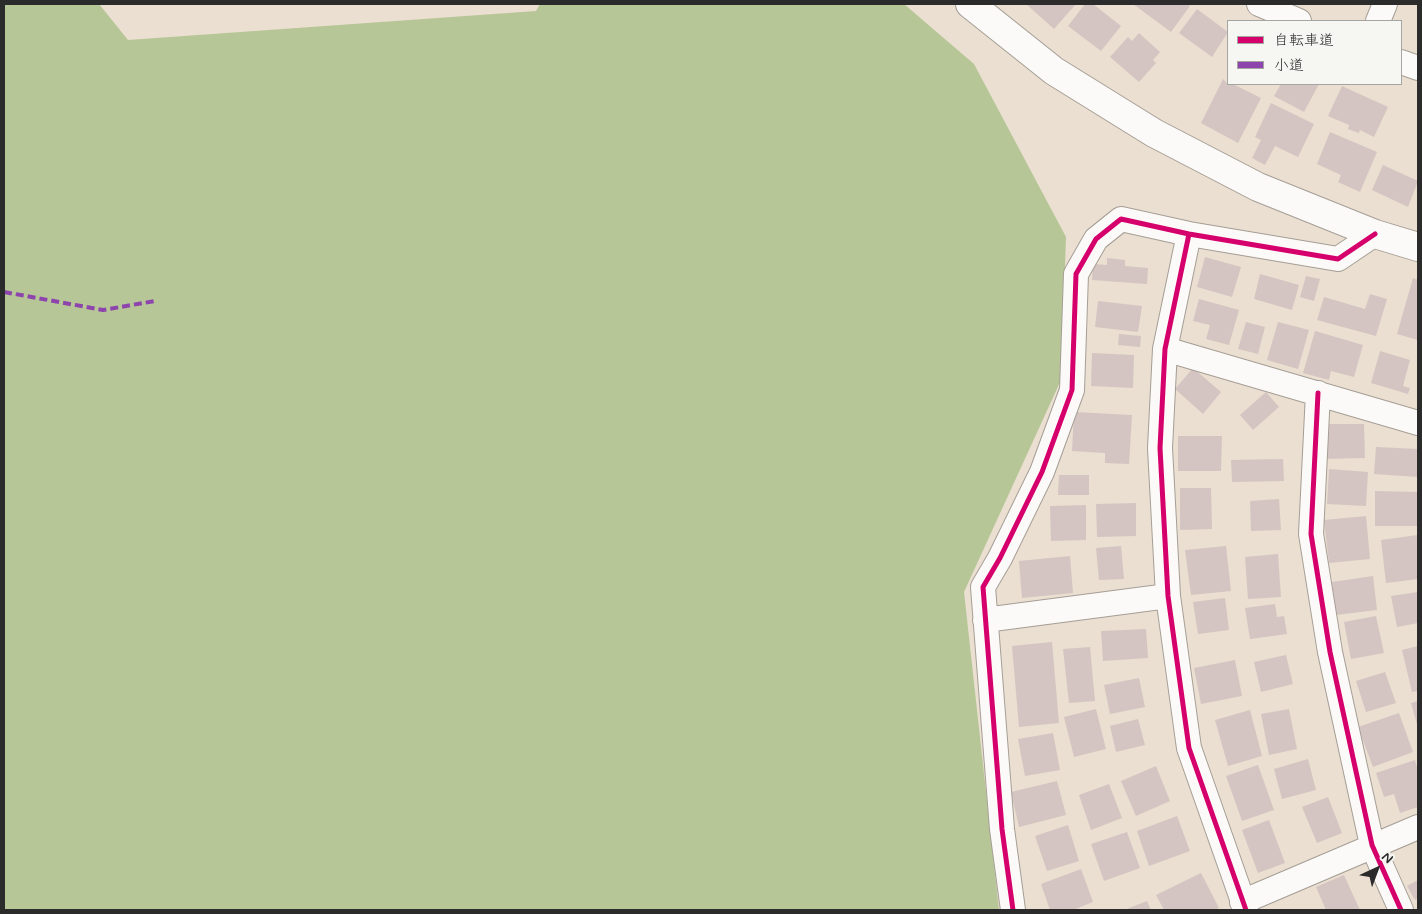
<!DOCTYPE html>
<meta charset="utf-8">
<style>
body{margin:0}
#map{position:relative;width:1422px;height:914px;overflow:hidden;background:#eadfd0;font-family:Mynerve,"Klee One",sans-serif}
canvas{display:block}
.frame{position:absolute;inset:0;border:5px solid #2b2b2b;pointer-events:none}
.legend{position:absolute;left:1227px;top:20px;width:175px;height:65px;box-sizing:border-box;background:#f6f6f2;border:1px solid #a5a5a2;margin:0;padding:6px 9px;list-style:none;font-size:15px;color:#2b2b2b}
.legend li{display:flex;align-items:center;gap:10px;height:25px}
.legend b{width:25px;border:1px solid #a5a5a2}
.north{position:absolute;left:1352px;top:844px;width:50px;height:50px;-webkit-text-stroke:4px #f6f6f2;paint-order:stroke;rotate:43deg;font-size:14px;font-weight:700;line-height:20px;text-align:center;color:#2b2b2b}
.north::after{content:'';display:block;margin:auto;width:18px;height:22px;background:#2b2b2b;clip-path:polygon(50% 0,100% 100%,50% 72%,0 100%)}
</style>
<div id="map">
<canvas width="1422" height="914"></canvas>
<div class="frame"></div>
<ul class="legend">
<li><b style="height:6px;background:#d6006c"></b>自転車道</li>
<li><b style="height:6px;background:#8e44ad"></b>小道</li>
</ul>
<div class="north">N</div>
</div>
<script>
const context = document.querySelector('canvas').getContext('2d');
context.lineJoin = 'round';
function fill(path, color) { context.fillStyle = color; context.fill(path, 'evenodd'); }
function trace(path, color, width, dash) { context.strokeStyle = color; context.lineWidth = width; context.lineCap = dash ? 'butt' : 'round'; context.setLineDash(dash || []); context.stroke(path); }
fill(new Path2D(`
 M4 4H99L128 40 536 11 540 4H904L974 64 1066 237 1061 380 964 592 999 910H4Z`), '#b6c696');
fill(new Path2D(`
 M1026 4H1076L1054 29Z
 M1085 4H1093L1121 26 1101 51 1068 26Z
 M1133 4H1188L1190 6 1171 32Z
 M1197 9 1228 32 1212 57 1179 33Z
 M1139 33 1160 52 1153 60 1156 63 1139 82 1110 57 1128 37 1132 41Z
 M1223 79 1228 84H1233L1261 98 1238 143 1201 123Z
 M1281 84H1319L1304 112 1274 96Z
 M1342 86 1388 107 1374 137 1360 130 1359 133 1348 129 1349 125 1328 116Z
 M1271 103 1314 124 1298 157 1275 146 1265 165 1252 158 1261 140 1255 137Z
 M1330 132 1377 152 1360 192 1338 182 1341 175 1317 164Z
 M1383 165 1418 181 1408 207 1372 190Z
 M1205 257 1241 267 1232 297 1197 287Z
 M1107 258 1125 260V266L1148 268 1147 284 1092 280 1093 264 1107 265Z
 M1260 274 1299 285 1292 310 1254 299Z
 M1306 276 1320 279 1314 301 1300 297Z
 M1413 278 1418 280V340L1397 334Z
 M1370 294 1387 299 1376 336 1317 320 1324 297 1365 309Z
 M1199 299 1239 310 1229 345 1206 339 1210 325 1193 321Z
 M1098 301 1142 306 1138 332 1095 327Z
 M1246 322 1265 327 1258 354 1238 349Z
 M1278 322 1309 330 1298 369 1267 360Z
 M1315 331 1363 345 1354 377 1331 371 1329 380 1303 373Z
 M1119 334 1141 336 1140 347 1118 345Z
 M1380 351 1410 360 1403 386 1410 388 1408 394 1371 383Z
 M1092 353 1134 355 1133 388 1091 386Z
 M1193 368 1221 392 1203 414 1175 389Z
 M1266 392 1279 407 1253 430 1240 415Z
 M1074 412 1132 415 1129 464 1105 463V453L1072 451Z
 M1323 424H1364L1365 458 1324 459Z
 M1178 436H1222L1221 471H1178Z
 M1376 447 1418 449V477L1374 474Z
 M1283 459 1284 481 1232 482 1231 460Z
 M1329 469 1368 472 1366 506 1327 504Z
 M1059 475H1089V495H1058Z
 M1180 488H1211L1212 529 1180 530Z
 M1375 491 1417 492V526H1375Z
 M1279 499 1281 530 1251 531 1250 501Z
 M1136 503V536L1097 537 1096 504Z
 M1086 505V540L1051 541 1050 506Z
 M1366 516 1370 559 1329 563 1324 520Z
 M1418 535V579L1386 583 1381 540Z
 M1121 546 1124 579 1099 580 1096 548Z
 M1226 546 1231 591 1191 595 1185 550Z
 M1278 554 1281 597 1248 599 1245 557Z
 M1070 556 1073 593 1022 598 1019 561Z
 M1373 576 1377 610 1336 615 1332 582Z
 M1418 592V623L1397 627 1391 596Z
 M1225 598 1229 630 1198 634 1193 602Z
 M1275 604 1277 617 1284 616 1287 634 1250 639 1245 608Z
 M1376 616 1384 653 1351 659 1344 622Z
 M1146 629 1148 658 1103 661 1101 631Z
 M1052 642 1059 723 1019 727 1012 646Z
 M1418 646V691L1412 692 1402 650Z
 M1090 647 1095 701 1069 703 1063 649Z
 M1286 655 1293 684 1261 692 1254 662Z
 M1235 660 1242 696 1201 704 1194 668Z
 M1385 672 1396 703 1366 712 1356 681Z
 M1139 678 1145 707 1110 714 1104 685Z
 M1418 701V728L1411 703Z
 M1096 709 1106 749 1074 757 1064 717Z
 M1289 709 1297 749 1269 755 1261 714Z
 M1250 710 1262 756 1228 766 1215 720Z
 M1399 713 1413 752 1373 767 1358 727Z
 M1138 719 1145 745 1116 752 1110 726Z
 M1053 733 1060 770 1025 776 1018 739Z
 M1308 759 1316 790 1282 799 1274 769Z
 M1415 760 1418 771V807L1400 813 1394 794 1384 797 1376 773Z
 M1258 765 1274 810 1242 821 1226 776Z
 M1156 766 1170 801 1136 816 1121 781Z
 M1057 781 1066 815 1019 827 1011 792Z
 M1109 784 1122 818 1091 830 1079 795Z
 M1328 797 1342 833 1317 843 1302 807Z
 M1177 816 1190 851 1149 866 1137 831Z
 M1269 820 1285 863 1258 873 1242 830Z
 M1068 825 1079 861 1047 871 1035 836Z
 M1127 832 1140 868 1104 881 1091 844Z
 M1081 869 1093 902 1073 910H1050L1041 884Z
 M1201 873 1219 908 1214 910H1164L1156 895Z
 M1344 875 1360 910H1326L1316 887Z
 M1418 880V898L1415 900 1407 886Z
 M1147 901 1151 910H1124Z`), '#d4c5c2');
const street = new Path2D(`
 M1259 4 1299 21
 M1378 21 1385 4
 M1401 62 1418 68
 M1189 234 1165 349 1160 448 1168 596 1189 748 1246 910
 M1165 349 1418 423
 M1318 393 1311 534 1330 652 1372 845 1401 910
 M985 620 1168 596
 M1242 902 1418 827
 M1013 910 1002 829 983 587 1000 558 1042 472 1072 390 1076 274 1096 239 1121 219 1189 234 1338 259 1375 234`);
const secondary = new Path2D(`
 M970 4 1054 71 1154 133 1258 187 1375 234 1418 247`);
trace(street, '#a59e96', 26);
trace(secondary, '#a59e96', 30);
trace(street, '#fcfaf8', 24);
trace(secondary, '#fcfaf8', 28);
trace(new Path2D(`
 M4 292 103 310 155 301`), '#8e44ad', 4, [8, 4]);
trace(new Path2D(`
 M1189 234 1165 349 1160 448 1168 596 1189 748 1246 910
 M1318 393 1311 534 1330 652 1372 845 1401 910
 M1013 910 1002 829 983 587 1000 558 1042 472 1072 390 1076 274 1096 239 1121 219 1189 234 1338 259 1375 234`), '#d6006c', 5);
</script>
